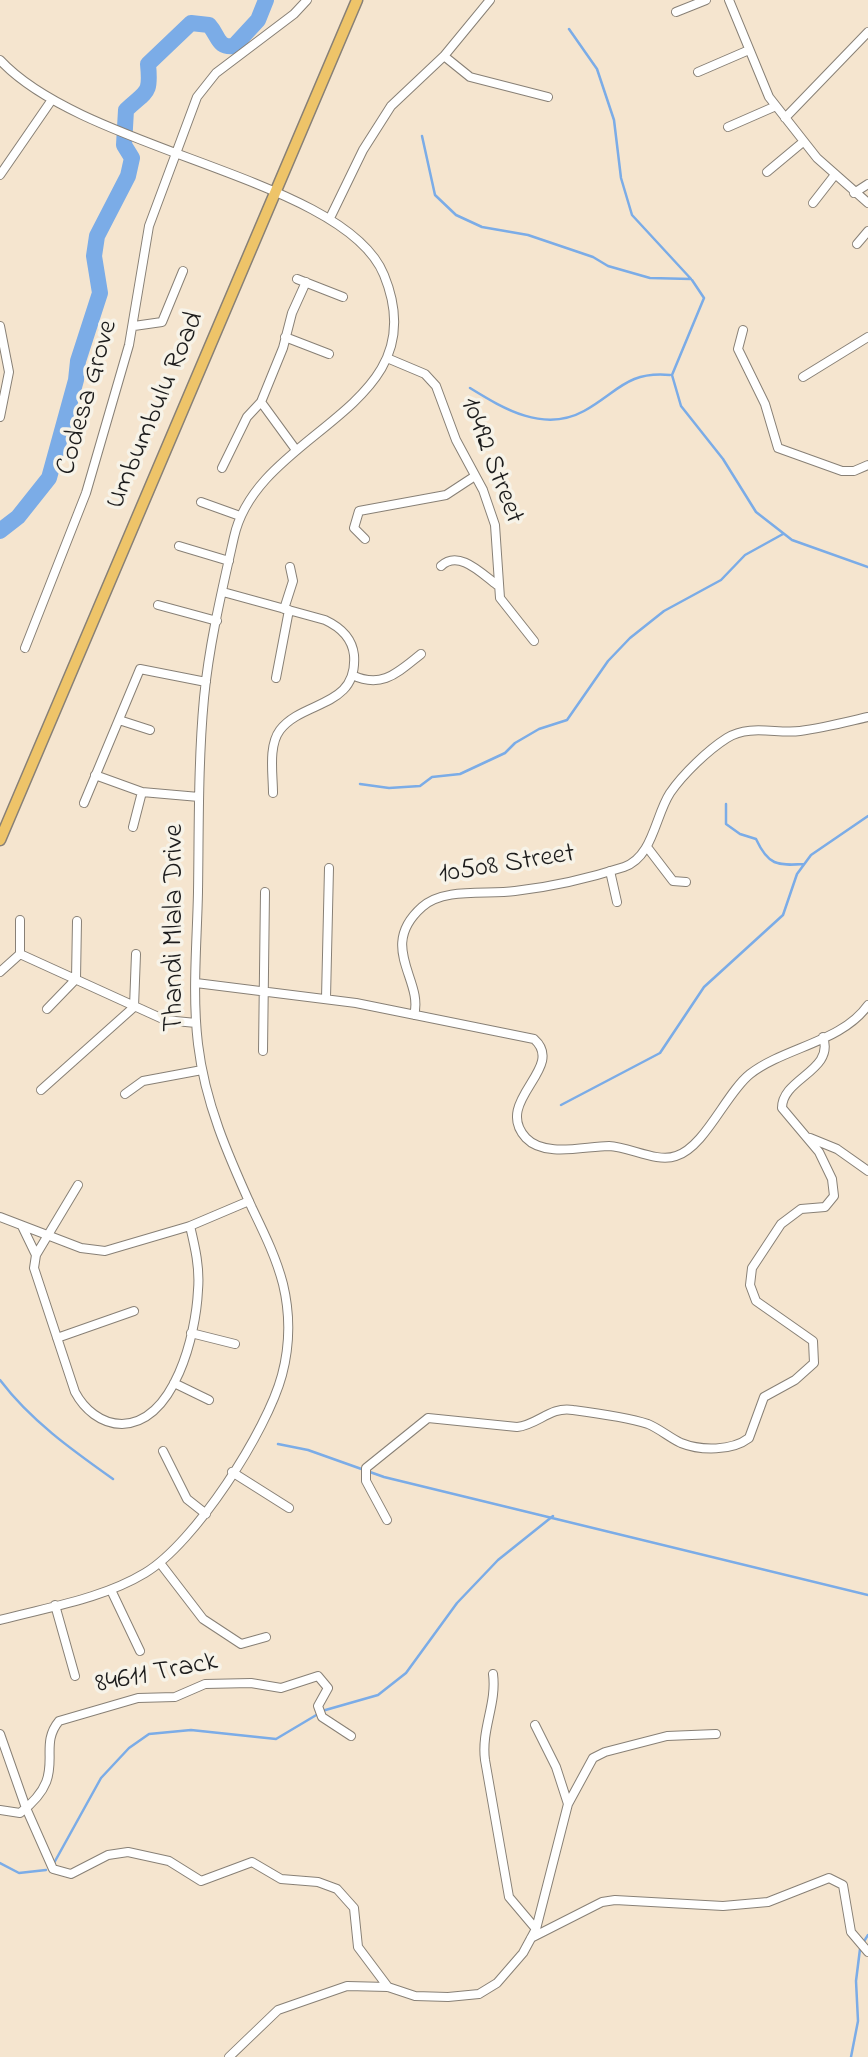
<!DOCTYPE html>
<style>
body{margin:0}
canvas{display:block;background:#f5e5cf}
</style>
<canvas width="868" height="2057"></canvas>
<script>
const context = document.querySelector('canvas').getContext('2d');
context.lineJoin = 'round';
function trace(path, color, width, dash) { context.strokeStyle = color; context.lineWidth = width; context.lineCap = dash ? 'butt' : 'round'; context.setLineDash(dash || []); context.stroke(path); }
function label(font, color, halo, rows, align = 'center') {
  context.font = font + ' "Indie Flower",sans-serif'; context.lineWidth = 7; context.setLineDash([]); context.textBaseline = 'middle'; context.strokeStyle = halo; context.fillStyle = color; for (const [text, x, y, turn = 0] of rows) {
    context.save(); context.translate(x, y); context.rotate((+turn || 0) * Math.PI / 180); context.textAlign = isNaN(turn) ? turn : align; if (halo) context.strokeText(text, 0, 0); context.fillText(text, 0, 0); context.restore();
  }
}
trace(new Path2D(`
 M569 29 597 69 614 120 621 178 632 215 692 280 704 298 672 375 681 406 723 459 756 512 792 540 868 567
 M422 136 435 195 456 215 482 227 528 235 593 257 608 266 650 278 691 279
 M470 388C504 409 544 433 584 411 618 392 627 371 670 375
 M360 784 389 788 420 786 432 777 460 774 505 753 515 743 539 729 567 720 608 661 630 638 664 611 721 580 745 555 783 534
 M726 804V824L740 834 756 839C768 865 777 866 804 864
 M561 1105 660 1053 704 987 783 915 797 874 811 855 868 816
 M0 1380C30 1420 72 1450 113 1479
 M278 1444 308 1450 384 1477 868 1595
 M322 1711 378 1695 406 1673 457 1603 498 1560 553 1516
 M0 1863 19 1873 46 1870
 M54 1863 101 1778 129 1748 149 1734 191 1730 276 1739 318 1714
 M863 1943 868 1935
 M851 2057 858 2021 856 1981 860 1949`), '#7bace7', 2.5);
trace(new Path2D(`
 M0 531 18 517 49 478 76 380 78 361 100 293 94 256 97 236 128 176 132 158 124 145 126 110C147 90 151 95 148 64L191 23 209 25C219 36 217 48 234 46L258 20 266 0`), '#7bace7', 16);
const minor = new Path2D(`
 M729 0 769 97 817 158 868 203
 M676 12 706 0
 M444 56 470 77 548 97
 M0 60C85 152 345 178 384 275 439 409 258 429 234 537 222 590 209 645 204 698 198 762 199 827 198 892 197 942 192 994 198 1044 205 1103 228 1155 252 1208 264 1233 276 1257 283 1284 290 1313 290 1345 282 1375 267 1431 195 1543 145 1573 102 1599 48 1607 0 1620
 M698 72 749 50
 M785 118 868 32
 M728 127 776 106
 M767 172 803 142
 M0 175 51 101
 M854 193 868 184
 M813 203 834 176
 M330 218 363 150 391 106 444 56 490 0
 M857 244 868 231
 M297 279 343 297
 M0 326 9 372 0 417
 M134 326 162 322 183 271
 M743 330 738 349 765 404 778 448 842 471H854L868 465
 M285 337 329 354
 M387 358 425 374 436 386 456 440 483 490 495 525 500 598 534 641
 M803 377 868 337
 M261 402 296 450
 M222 468 247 417 261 402 283 348 292 313 306 282
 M201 502 240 516
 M365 539 354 528 359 511 446 495 475 476
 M179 546 229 561
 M441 566C459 549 482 574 497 585
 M223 592 325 620C340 627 352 637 354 655 358 708 303 700 280 730 268 746 273 774 273 793
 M158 605 217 621
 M284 609 293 581 290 567
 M25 648 86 493 129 345 149 226 197 97 216 73 294 14 307 0
 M352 675C382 689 397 673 421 654
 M276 678 289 610
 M119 720 150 730
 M95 775 142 792 199 797
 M84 803 140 669 206 682
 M133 827 142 792
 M647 847 673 881 686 882
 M610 871 617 902
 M20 954 165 1020 196 1023
 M20 954V920
 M0 972 20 954
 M196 983 356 1003 534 1039C567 1068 492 1101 526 1138 545 1158 585 1146 609 1146 630 1147 657 1163 676 1156 705 1147 726 1093 750 1074 785 1047 842 1042 868 1005
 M326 998 329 868
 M47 1009 76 979 77 921
 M414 1015C424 980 377 947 422 907 444 887 487 895 515 891 550 887 590 878 624 867 653 857 655 816 670 793 683 774 708 750 727 738 749 724 777 734 800 731 823 728 846 722 868 717
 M263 1051 265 892
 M41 1090 134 1007 136 954
 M125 1094 143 1081 202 1070
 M810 1138 837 1149 868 1171
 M78 1185 36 1255 34 1268 75 1392C84 1409 101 1424 122 1424 175 1422 196 1334 198 1290 200 1268 195 1247 190 1226
 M0 1217 81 1248 105 1251 190 1226 249 1201
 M22 1226 36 1255
 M191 1333 235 1344
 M57 1338 134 1311
 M174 1383 209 1400
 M163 1451 187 1499 206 1514
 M232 1472 289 1508
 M387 1520 366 1481V1468L428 1418 517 1427C538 1425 550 1406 573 1410 596 1413 626 1417 648 1424 660 1429 670 1438 681 1443 701 1451 732 1451 749 1438L764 1397 795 1380 814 1363 813 1341 756 1301 750 1285 752 1268 781 1224 801 1209 825 1207 834 1196 832 1179 819 1152 782 1108C782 1078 835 1071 823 1037
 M160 1563 203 1619 241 1644 266 1637
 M111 1590 140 1651
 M55 1605 75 1676
 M493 1674C497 1704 481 1729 485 1760L509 1897 536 1929
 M535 1725 556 1767 568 1804
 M0 1734 26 1808 53 1869 71 1874 108 1855 128 1852 169 1861 201 1881 252 1862 281 1879 318 1882 337 1889 354 1908 358 1947 388 1987
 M0 1810 20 1813C71 1774 35 1750 59 1721L138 1698 175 1697 205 1684 251 1683 281 1688 318 1676 328 1688 318 1706 322 1717 351 1736
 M531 1938 602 1902 615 1900 723 1906 768 1902 829 1878 843 1885 851 1932 868 1952
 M229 2057 278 2010 347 1986 388 1987 415 1996 448 1997 479 1994 497 1983 523 1953 536 1929 568 1804 593 1758 605 1752 667 1736 716 1734`);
const major = new Path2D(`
 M0 840 357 0`);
trace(minor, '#888076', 10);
trace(major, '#888076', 13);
trace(minor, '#fff', 8);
trace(major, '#eec469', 10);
label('28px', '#1c1c1c', '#f7f3e8', [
 ["Codesa Grove",89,398,-74],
 ["Umbumbulu Road",157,411,-67],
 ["10492 Street",490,461,69],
 ["10508 Street",507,866,-9],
 ["Thandi Mlala Drive",176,928,-90],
 ["84611 Track",157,1675,-11]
]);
</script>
